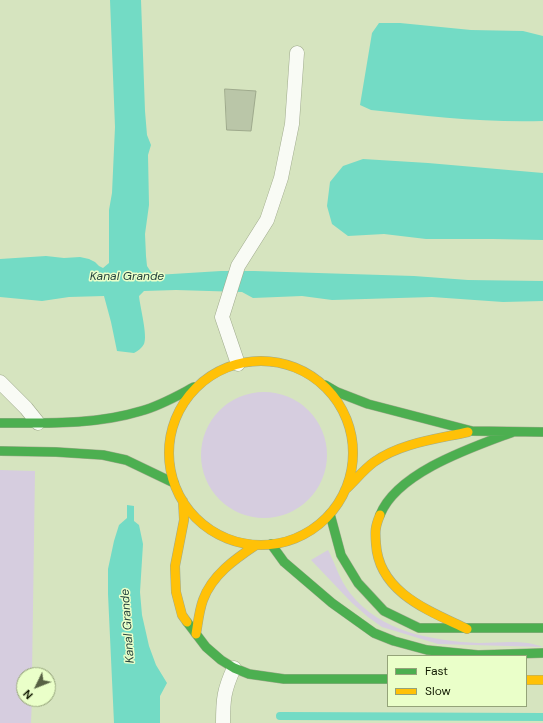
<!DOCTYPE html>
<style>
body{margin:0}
#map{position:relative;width:543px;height:723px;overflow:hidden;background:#d6e4bf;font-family:"DM Sans",sans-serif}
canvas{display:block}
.legend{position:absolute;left:387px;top:655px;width:140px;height:52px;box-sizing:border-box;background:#eaffc9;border:1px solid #94a379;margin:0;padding:5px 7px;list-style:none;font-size:12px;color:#121a02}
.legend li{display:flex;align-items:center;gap:8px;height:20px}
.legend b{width:20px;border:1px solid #94a379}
.north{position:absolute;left:16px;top:667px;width:40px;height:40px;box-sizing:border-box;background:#eaffc9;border:1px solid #94a379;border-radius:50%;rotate:227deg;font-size:11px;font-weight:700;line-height:16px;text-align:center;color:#121a02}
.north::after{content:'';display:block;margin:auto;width:14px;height:18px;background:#576144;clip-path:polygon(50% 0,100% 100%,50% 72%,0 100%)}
</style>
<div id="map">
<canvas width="543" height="723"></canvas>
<ul class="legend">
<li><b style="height:5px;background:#4caf50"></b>Fast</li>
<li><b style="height:5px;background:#ffc107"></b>Slow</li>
</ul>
<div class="north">N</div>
</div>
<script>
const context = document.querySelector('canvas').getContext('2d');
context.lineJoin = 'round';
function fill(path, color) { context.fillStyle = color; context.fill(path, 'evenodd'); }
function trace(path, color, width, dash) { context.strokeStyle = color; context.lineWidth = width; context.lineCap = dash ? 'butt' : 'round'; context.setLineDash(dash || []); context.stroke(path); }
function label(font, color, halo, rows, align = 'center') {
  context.font = font + ' "DM Sans",sans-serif'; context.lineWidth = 3; context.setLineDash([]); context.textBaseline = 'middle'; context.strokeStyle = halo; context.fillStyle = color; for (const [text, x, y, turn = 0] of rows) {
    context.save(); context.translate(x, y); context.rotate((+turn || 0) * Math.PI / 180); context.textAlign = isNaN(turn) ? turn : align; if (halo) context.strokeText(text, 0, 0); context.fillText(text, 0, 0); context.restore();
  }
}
fill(new Path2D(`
 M201 455a63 63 0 1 1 126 0a63 63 0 1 1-126 0Z
 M0 470 35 471 32 675H24V699H32L31 723H0Z
 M328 550C336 565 339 579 350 593 380 632 433 641 479 643 495 643 512 641 528 643 533 644 538 645 543 647L438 644 382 627 368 617 352 603 311 560Z`), '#d6cddf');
fill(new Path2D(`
 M110 0H141L145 111 147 135 151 145 148 155 149 205 145 234 146 256 147 266 151 272 156 275 221 271H254L414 276 468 280 543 281V301L503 302 432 297 332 300 302 296 253 298 242 292 176 290 144 291 139 296C140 307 148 336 144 344 142 348 138 351 134 353L117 351 111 322 104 296 69 297 42 301 0 297V259L46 256 64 258 80 257 89 259 95 262 99 266 103 268 109 263V210L112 193 115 127Z
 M379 23H400L471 30 523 31 543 36V121C486 123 428 116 371 110L360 105 372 33Z
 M363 159 428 163 543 173V240L493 239H426L384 234 348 236 332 224 327 206 330 182 343 166Z
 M127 505 134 506V521L139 525 143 544 140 592 142 615 149 646 156 665 167 683 160 696V723H114L108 594V569L114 541 119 525 127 518Z`), '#73dbc5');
trace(new Path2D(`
 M280 716 543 717`), '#73dbc5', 8);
const building = new Path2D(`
 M225 89 256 91 251 131 227 130Z`);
fill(building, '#bac6a8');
trace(building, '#9ea98c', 1);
const lane = new Path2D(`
 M238 364 222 317 238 266 267 220 281 178 292 124 297 53
 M0 382 26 408 38 423
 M223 723C223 699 224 690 234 668`);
const fast = new Path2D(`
 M325 385 337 392 368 404 472 431 543 432
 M0 423C47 423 95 425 141 411 160 406 177 396 194 387
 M0 451 56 452 103 455 126 460 174 483
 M330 514 341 555 358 583 384 611 419 628H543
 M380 515C397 472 473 447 513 432
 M271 544 284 562 332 603 374 633 394 641 427 650 478 655 543 653
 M187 622 206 647 221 660 234 668 249 674 284 679H388`);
const slow = new Path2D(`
 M169 453a92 92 0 1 1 184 0a92 92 0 1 1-184 0Z
 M345 490C355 481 363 470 374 462 400 443 437 439 468 432
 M183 501 184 520 175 566 176 592 182 615 187 622
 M380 515C375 527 375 531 376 544 379 593 430 611 467 629
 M196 634C198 623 199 611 203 600 212 575 235 559 256 545
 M526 680H543`);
trace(lane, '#9faa8c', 15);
trace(fast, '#9faa8c', 10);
trace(slow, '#9faa8c', 10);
trace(lane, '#f9fbf5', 14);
trace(fast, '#4caf50', 9);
trace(slow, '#ffc107', 9);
label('italic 12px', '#26443f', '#eaffc9', [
 ["Kanal Grande",127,277],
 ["Kanal Grande",128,626,-94]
]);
</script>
